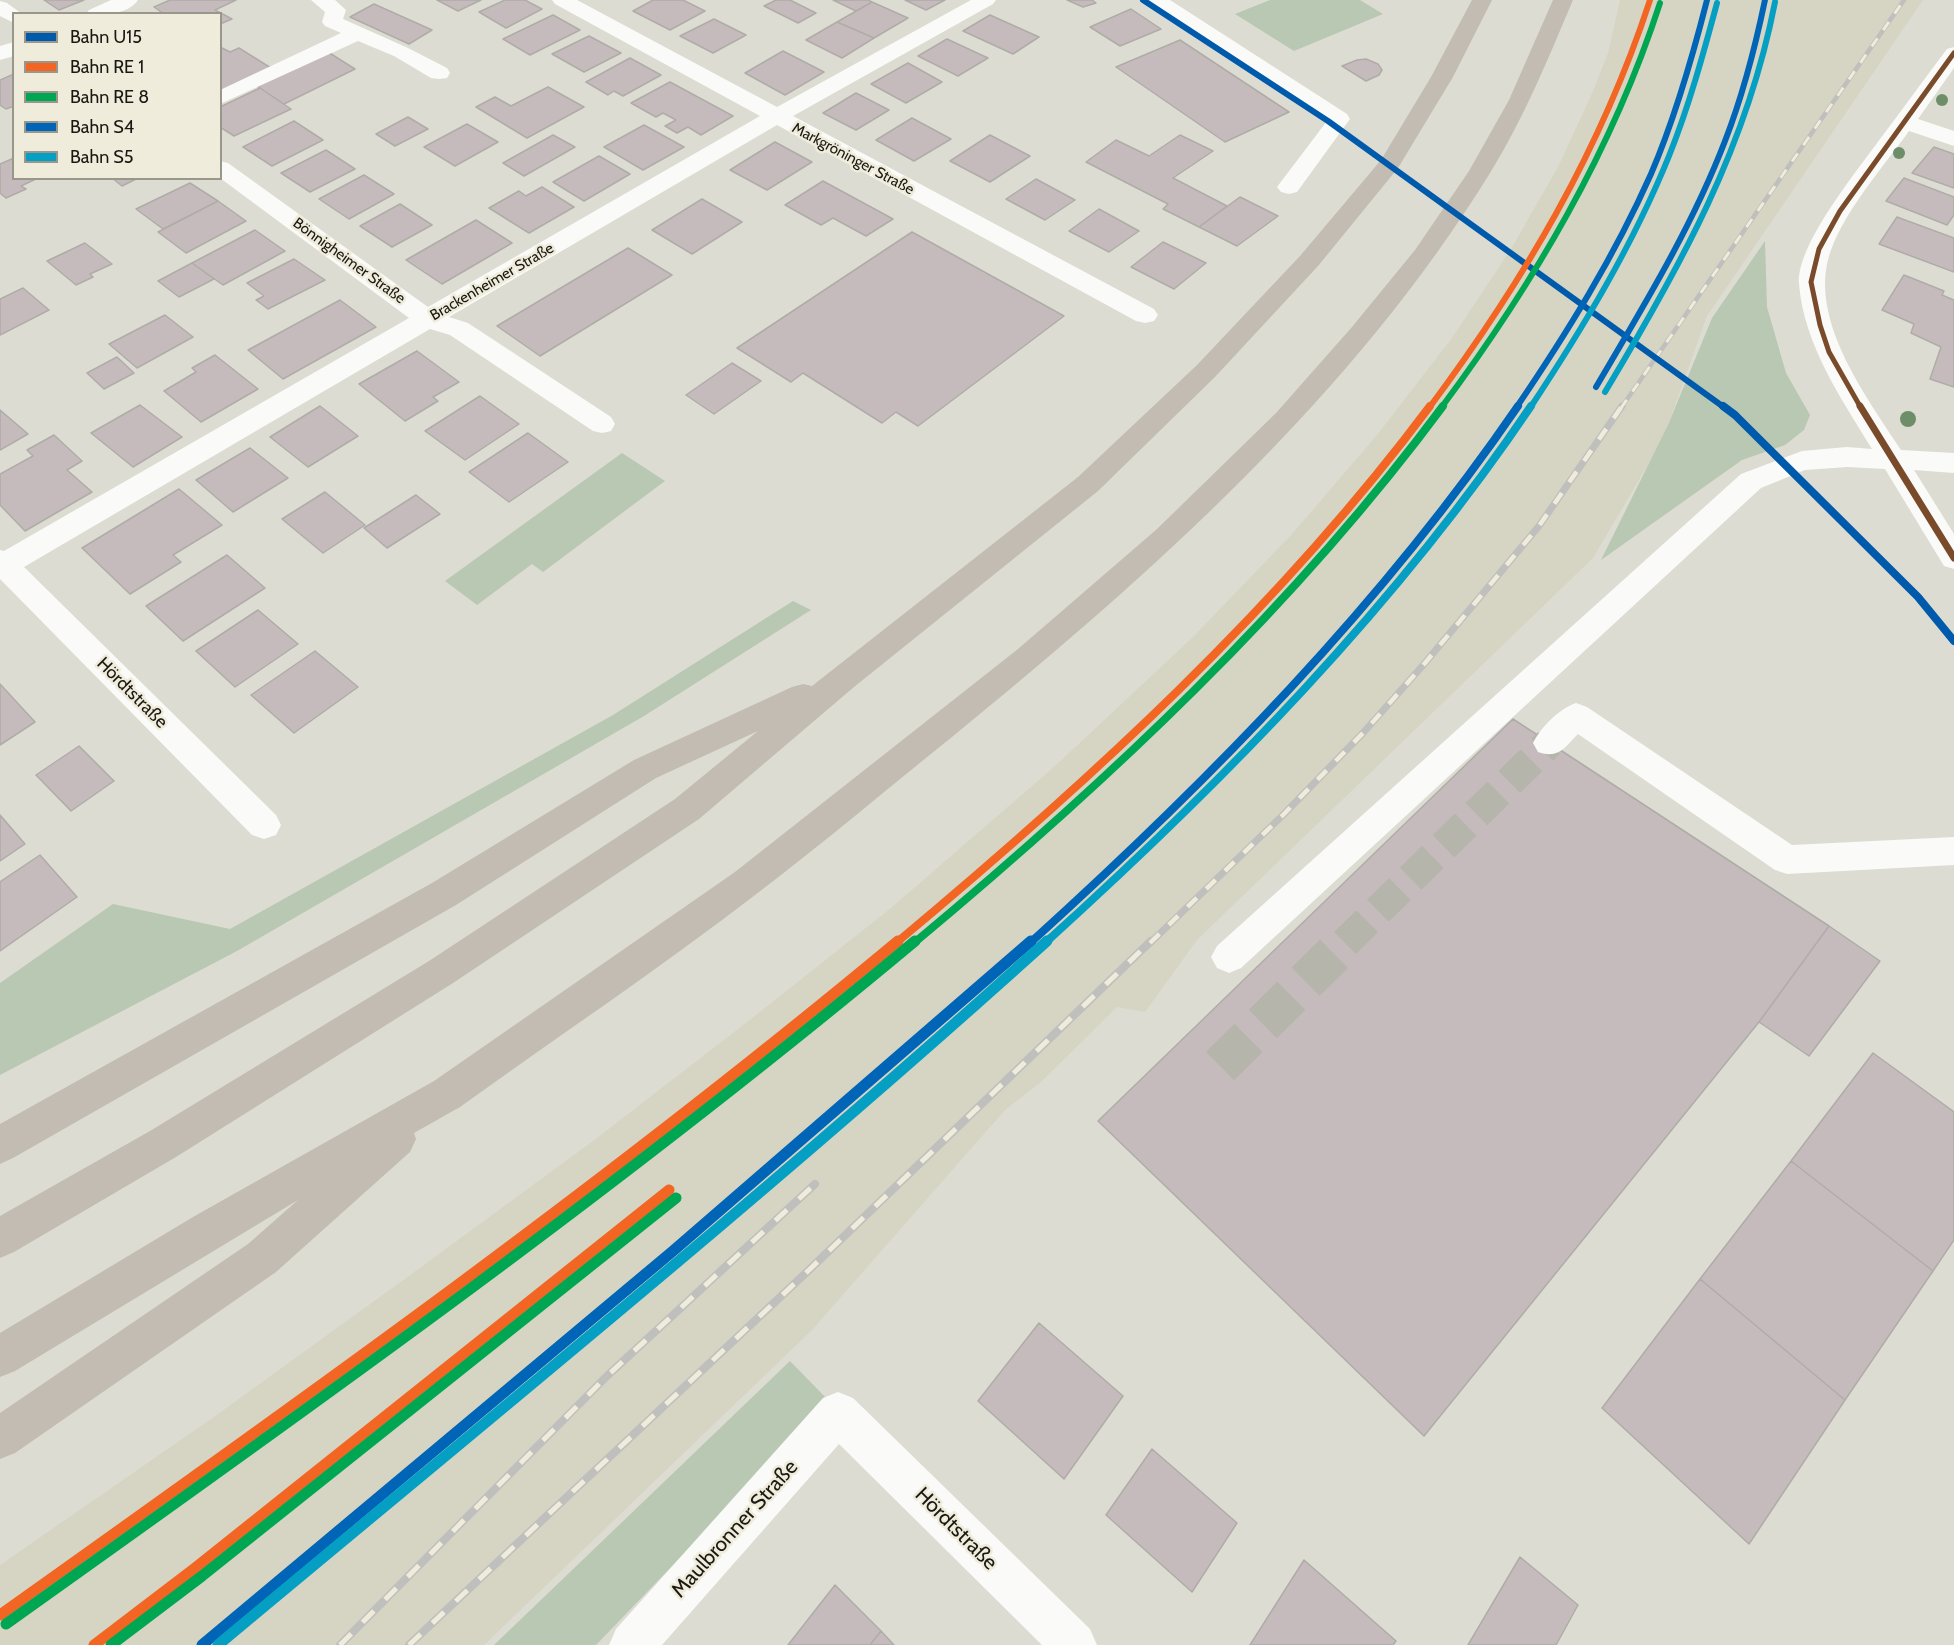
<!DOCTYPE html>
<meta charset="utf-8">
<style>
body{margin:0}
#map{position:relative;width:1954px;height:1645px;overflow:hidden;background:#dddcd2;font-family:Cabin,sans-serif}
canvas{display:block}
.legend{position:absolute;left:12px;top:12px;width:210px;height:168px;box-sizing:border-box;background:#efecdb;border:2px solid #99978b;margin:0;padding:8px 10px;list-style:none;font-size:18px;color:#191812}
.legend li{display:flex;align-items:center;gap:12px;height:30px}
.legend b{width:30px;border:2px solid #99978b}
</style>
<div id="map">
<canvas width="1954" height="1645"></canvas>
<ul class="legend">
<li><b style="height:8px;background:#005aab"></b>Bahn U15</li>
<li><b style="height:8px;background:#f26522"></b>Bahn RE 1</li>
<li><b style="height:8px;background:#00a651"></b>Bahn RE 8</li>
<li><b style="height:8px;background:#0065b7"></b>Bahn S4</li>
<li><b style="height:8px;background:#049fc2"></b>Bahn S5</li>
</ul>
</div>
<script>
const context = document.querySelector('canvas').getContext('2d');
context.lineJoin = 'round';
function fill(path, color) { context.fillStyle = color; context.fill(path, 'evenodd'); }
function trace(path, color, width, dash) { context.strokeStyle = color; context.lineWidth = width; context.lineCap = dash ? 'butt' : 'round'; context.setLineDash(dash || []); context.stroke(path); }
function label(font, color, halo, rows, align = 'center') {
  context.font = font + ' Cabin,sans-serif'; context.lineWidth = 5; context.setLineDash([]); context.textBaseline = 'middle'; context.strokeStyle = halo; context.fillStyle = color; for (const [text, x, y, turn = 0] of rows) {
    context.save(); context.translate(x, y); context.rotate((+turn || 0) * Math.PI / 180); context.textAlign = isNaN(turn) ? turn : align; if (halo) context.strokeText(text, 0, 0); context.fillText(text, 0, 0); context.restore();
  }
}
fill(new Path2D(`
 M1620 0H1923L1707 316 1663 439 1593 558 1197 940 1145 1012 1117 1007 1041 1082 1005 1110 812 1330 484 1645H0V1565L211 1419 413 1273 593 1141 751 1019 891 908 1055 766 1192 638 1293 533 1377 435 1452 338 1511 249 1558 167 1593 91 1608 53Z`), '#d6d4c2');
fill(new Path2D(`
 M1270 0H1360L1383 14 1294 51 1235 14Z
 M1765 241 1767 307 1786 373 1810 415 1804 430 1785 445 1742 460 1601 560 1668 425 1712 318Z
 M622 453 665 481 543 572 532 564 477 605 445 581Z
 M793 601 811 610 644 716 237 951 0 1075V983L113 904 230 929 613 715Z
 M790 1361 830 1402 596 1645H494Z`), '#b8c8b2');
const building = new Path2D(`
 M44 0H84L59 10Z
 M170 0H236L215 10 232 19 220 24V14H164L154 7Z
 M437 0H481L458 11Z
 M505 0H525L542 9 506 28 479 12Z
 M653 0H683L705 11 670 30 633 11Z
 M776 0H790L816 13 798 23 764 6Z
 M833 0H868L872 2 856 11Z
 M905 0H945L926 10Z
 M1067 0H1092L1096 3 1083 7Z
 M872 2 908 18 874 38 837 22Z
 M374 4 432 30 409 44 350 17Z
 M1131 9 1161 29 1120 46 1090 27Z
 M553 15 580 30 530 55 503 39Z
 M990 15 1039 37 1013 54 963 31Z
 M714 19 746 35 713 53 680 36Z
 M837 22 874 38 842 58 806 40Z
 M589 36 621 53 584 72 552 54Z
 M947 39 988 58 958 76 918 56Z
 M1180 40 1289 112 1225 142 1116 67Z
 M220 47 230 52 239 48 271 68 220 91Z
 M783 51 824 72 785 95 745 73Z
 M328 52 355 69 284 104 257 86Z
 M630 58 661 75 623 96 614 91 608 95 586 82Z
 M1366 59 1378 64 1382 70 1379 75 1366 81 1342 66 1357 60Z
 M908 63 942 82 906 103 871 84Z
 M14 74V106L6 109 0 105V80Z
 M670 82 733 116 701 135 688 127 677 133 665 126 676 120 663 113 656 117 631 103Z
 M548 87 584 107 527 138 476 107 495 97 511 106Z
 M260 88 291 109 234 136 220 127V107Z
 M856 93 889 110 856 130 823 113Z
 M408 117 428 129 395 146 376 134Z
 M912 118 951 139 914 161 876 140Z
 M294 121 323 140 272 166 243 147Z
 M467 124 498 142 455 166 424 147Z
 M644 125 684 147 643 170 604 147Z
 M553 135 575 147 524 176 503 163Z
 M990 135 1030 156 990 182 950 161Z
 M1180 135 1213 151 1173 178 1227 206 1199 227 1163 209 1168 204 1086 162 1116 140 1149 156Z
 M775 142 812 162 767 190 730 170Z
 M1934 147 1954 154V188L1912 173Z
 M326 150 355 169 310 192 281 173Z
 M599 156 630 174 584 201 553 182Z
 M14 158V178H38L21 186 26 189 6 198 0 193V164Z
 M364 175 394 194 349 219 319 199Z
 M112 178H138L122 186Z
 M1904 178 1954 197V215L1947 225 1886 201Z
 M1036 179 1075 200 1045 220 1006 199Z
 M823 181 893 219 866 236 833 218 821 225 785 205Z
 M190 183 218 201 163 229 136 209Z
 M542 187 574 207 529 233 489 208 519 191 526 196Z
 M1240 197 1278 216 1237 246 1199 227Z
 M702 199 742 222 692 254 652 230Z
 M218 201 246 221 186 253 158 232Z
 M400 204 432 225 392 247 360 226Z
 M1099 209 1139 231 1109 252 1069 231Z
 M1897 217 1954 238V272L1879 244Z
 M476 220 512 243 442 284 406 260Z
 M255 230 285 251 223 285 192 263Z
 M912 232 1064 316 918 426 896 412 882 423 803 373 791 382 737 348Z
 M1163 242 1206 263 1174 289 1131 267Z
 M85 243 112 264 90 274 93 277 76 285 47 261Z
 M628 248 672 275 540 356 497 326Z
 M294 259 325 280 268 309 256 300 264 296 247 283Z
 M192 263 214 279 179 297 158 281Z
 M1904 275 1944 291 1942 295 1954 300V387L1930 379 1941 347 1911 333 1914 324 1882 310Z
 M23 288 49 310 0 335V299Z
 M340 300 376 327 283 379 248 350Z
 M165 315 193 337 137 368 109 344Z
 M417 351 459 382 433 397 438 401 405 421 359 384Z
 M215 355 258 389 201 422 164 391 196 372 192 368Z
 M117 357 134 373 104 389 87 373Z
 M732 363 761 381 714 414 686 395Z
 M480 396 519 424 465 460 425 431Z
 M140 405 182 437 133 467 91 433Z
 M320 406 358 436 308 467 270 437Z
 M0 410 28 434 0 450Z
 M528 433 568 462 509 502 469 472Z
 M54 435 82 461 67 470 92 492 25 531 0 505V474L33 456 27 450Z
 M250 448 288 478 233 512 196 480Z
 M179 489 222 525 173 555 181 562 130 594 82 548Z
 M325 492 365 525 323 553 282 519Z
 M416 495 440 514 387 548 364 528Z
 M227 555 265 588 183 641 146 606Z
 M258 610 298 644 235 687 196 651Z
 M315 651 358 687 294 733 251 695Z
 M0 684 35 722 0 745Z
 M1513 719 1829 926 1759 1022 1424 1436 1098 1121Z
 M79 746 114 781 71 811 36 775Z
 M0 815 25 844 0 861Z
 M40 855 77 897 0 951V882Z
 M1829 926 1880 961 1809 1056 1759 1022Z
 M1873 1053 1954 1112V1240L1933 1271 1791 1161Z
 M1791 1161 1933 1271 1845 1400 1700 1279Z
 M1700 1279 1845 1400 1749 1544 1602 1408Z
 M1039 1323 1123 1396 1064 1479 978 1401Z
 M1152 1449 1237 1523 1192 1592 1106 1515Z
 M1520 1557 1578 1605 1556 1645H1468Z
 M1304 1560 1396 1641 1393 1645H1250Z
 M835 1585 881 1631 870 1645H788Z
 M881 1631 894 1645H870Z`);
fill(building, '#c6bbbc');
trace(building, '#afaca8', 1.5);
trace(new Path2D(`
 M1345 943 1549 743`), '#b6b5ac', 31, [31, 15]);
trace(new Path2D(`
 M1220 1066 1347 941`), '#b6b5ac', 40, [40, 20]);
fill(new Path2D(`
 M111 0H138C127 16 103 14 86 14L89 10Z
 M311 0H335L346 10 343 19 408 48 447 68 450 73 447 78 439 79 431 78 394 56 358 41 220 104V90L341 33 325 26 322 22 325 12Z
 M552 0H577L777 107 971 0H996L993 4 793 116 1154 309 1158 315 1154 321 1145 323 1136 321 777 125 449 317 468 323 611 417 615 424 611 431 602 433 593 431 450 335 430 329 24 567 276 815 281 825 276 835 264 839 252 835 0 579V550L4 551 409 318 220 178V161L228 163 428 307 760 116 555 4Z
 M1146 0H1170L1347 114 1350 119 1297 192 1289 194 1281 192 1277 187 1327 121 1149 4Z
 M0 1 7 3 22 14H14V23L0 16Z
 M14 42V56L0 60V46Z
 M1954 47V68L1918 119 1954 131V146L1909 131C1884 166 1846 209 1831 250 1806 317 1866 396 1901 450L1954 453V473L1914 470 1954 534V569L1944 566 1885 469 1847 467 1805 470 1761 488 1241 968 1229 973 1217 968 1211 957 1217 946 1741 474 1802 451 1847 447 1872 449C1841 398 1804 345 1799 284 1796 245 1857 171 1880 139 1902 110 1924 79 1947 49Z
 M1576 703 1587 707 1792 845 1954 837V865L1787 874 1775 870 1578 734C1564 748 1559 759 1538 752L1533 743C1541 727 1559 709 1576 703Z
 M838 1392 853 1398 1090 1629 1097 1645H1042L839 1444 662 1645H609L616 1629 823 1398Z`), '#fafaf8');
fill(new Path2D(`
 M1472 0H1492L1453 77 1398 168 1318 266 1215 377 1098 491 854 687 699 819 453 983 176 1157 14 1252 0 1258V1216L150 1131 429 961 675 799 758 731 656 778 456 905 13 1158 0 1164V1124L432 883 634 760 792 687 803 684 812 686 1078 477 1197 365 1300 256 1381 160 1431 77Z
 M1553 0H1573C1548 59 1524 118 1490 173 1353 395 1153 573 952 737 888 788 825 842 759 892 662 967 560 1035 460 1107L414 1133 416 1139 410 1152 276 1272 15 1453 0 1459V1413L248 1244 298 1200 15 1371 0 1377V1333L193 1217 434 1081 735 872 1018 649 1157 529 1276 413 1352 327 1415 250 1469 171 1509 100Z`), '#c2bcb3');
const railFar2 = new Path2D(`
 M1621 408 1904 0`);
const railFar1 = new Path2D(`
 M1150 943 1283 815 1363 733 1425 663 1539 526 1622 406`);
const rail = new Path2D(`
 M340 1645 607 1376 815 1184
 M409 1645 809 1270 1151 941`);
trace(railFar2, '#bfbfbd', 4.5);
trace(railFar1, '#bfbfbd', 7);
trace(rail, '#bfbfbd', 8);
trace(railFar2, '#efecdb', 3, [10]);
trace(railFar1, '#efecdb', 4.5, [13]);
trace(rail, '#efecdb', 5, [16]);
trace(new Path2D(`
 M1861 408 1829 352 1820 325 1811 282 1819 249 1840 211 1954 53`), '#7a4b2a', 5);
trace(new Path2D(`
 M1860 406 1954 558`), '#7a4b2a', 7);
trace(new Path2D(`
 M1143 0 1328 121 1725 408`), '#005aab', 6);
trace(new Path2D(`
 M1723 406 1735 415 1918 597 1954 641`), '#005aab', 8);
trace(new Path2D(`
 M1429 408C1523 282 1601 150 1650 0`), '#f26522', 6);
trace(new Path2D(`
 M896 943C1089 782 1279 608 1430 406`), '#f26522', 8);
trace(new Path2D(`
 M0 1615C305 1398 610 1181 898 941
 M94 1645 195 1568 669 1190`), '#f26522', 11);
trace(new Path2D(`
 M1441 408C1534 283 1612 151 1660 3`), '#00a651', 6);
trace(new Path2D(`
 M914 943C1106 783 1293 608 1443 406`), '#00a651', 8);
trace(new Path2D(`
 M6 1624C315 1404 624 1184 915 941
 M111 1645 202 1576 676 1198`), '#00a651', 11);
trace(new Path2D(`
 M1596 387C1643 307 1692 227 1725 141 1743 95 1755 48 1765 0
 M1516 408C1567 333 1614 257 1651 174 1675 118 1692 59 1707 0`), '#0065b7', 6);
trace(new Path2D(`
 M1030 943C1209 781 1381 606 1518 406`), '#0065b7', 8);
trace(new Path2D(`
 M202 1645 673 1251 1031 941`), '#0065b7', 11);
trace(new Path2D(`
 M1605 392C1680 267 1747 147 1775 2
 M1530 408C1583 328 1633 245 1669 156 1689 106 1703 55 1717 3`), '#049fc2', 6);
trace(new Path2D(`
 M1045 943C1223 782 1396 606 1531 406`), '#049fc2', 8);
trace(new Path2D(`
 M218 1645C496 1413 778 1184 1047 941`), '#049fc2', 11);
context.fillStyle = '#6e8e6a';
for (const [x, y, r] of [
 [1942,100,6],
 [1899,153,6],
 [1908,419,8]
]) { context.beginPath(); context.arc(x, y, r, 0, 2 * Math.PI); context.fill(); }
label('15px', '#191812', '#efecdb', [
 ["Markgröninger Straße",853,159,28],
 ["Bönnigheimer Straße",349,261,36],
 ["Brackenheimer Straße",492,282,-30]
]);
label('18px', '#191812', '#efecdb', [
 ["Hördtstraße",132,693,45]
]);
label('21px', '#191812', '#efecdb', [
 ["Maulbronner Straße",735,1529,-48],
 ["Hördtstraße",956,1529,45]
]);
</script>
